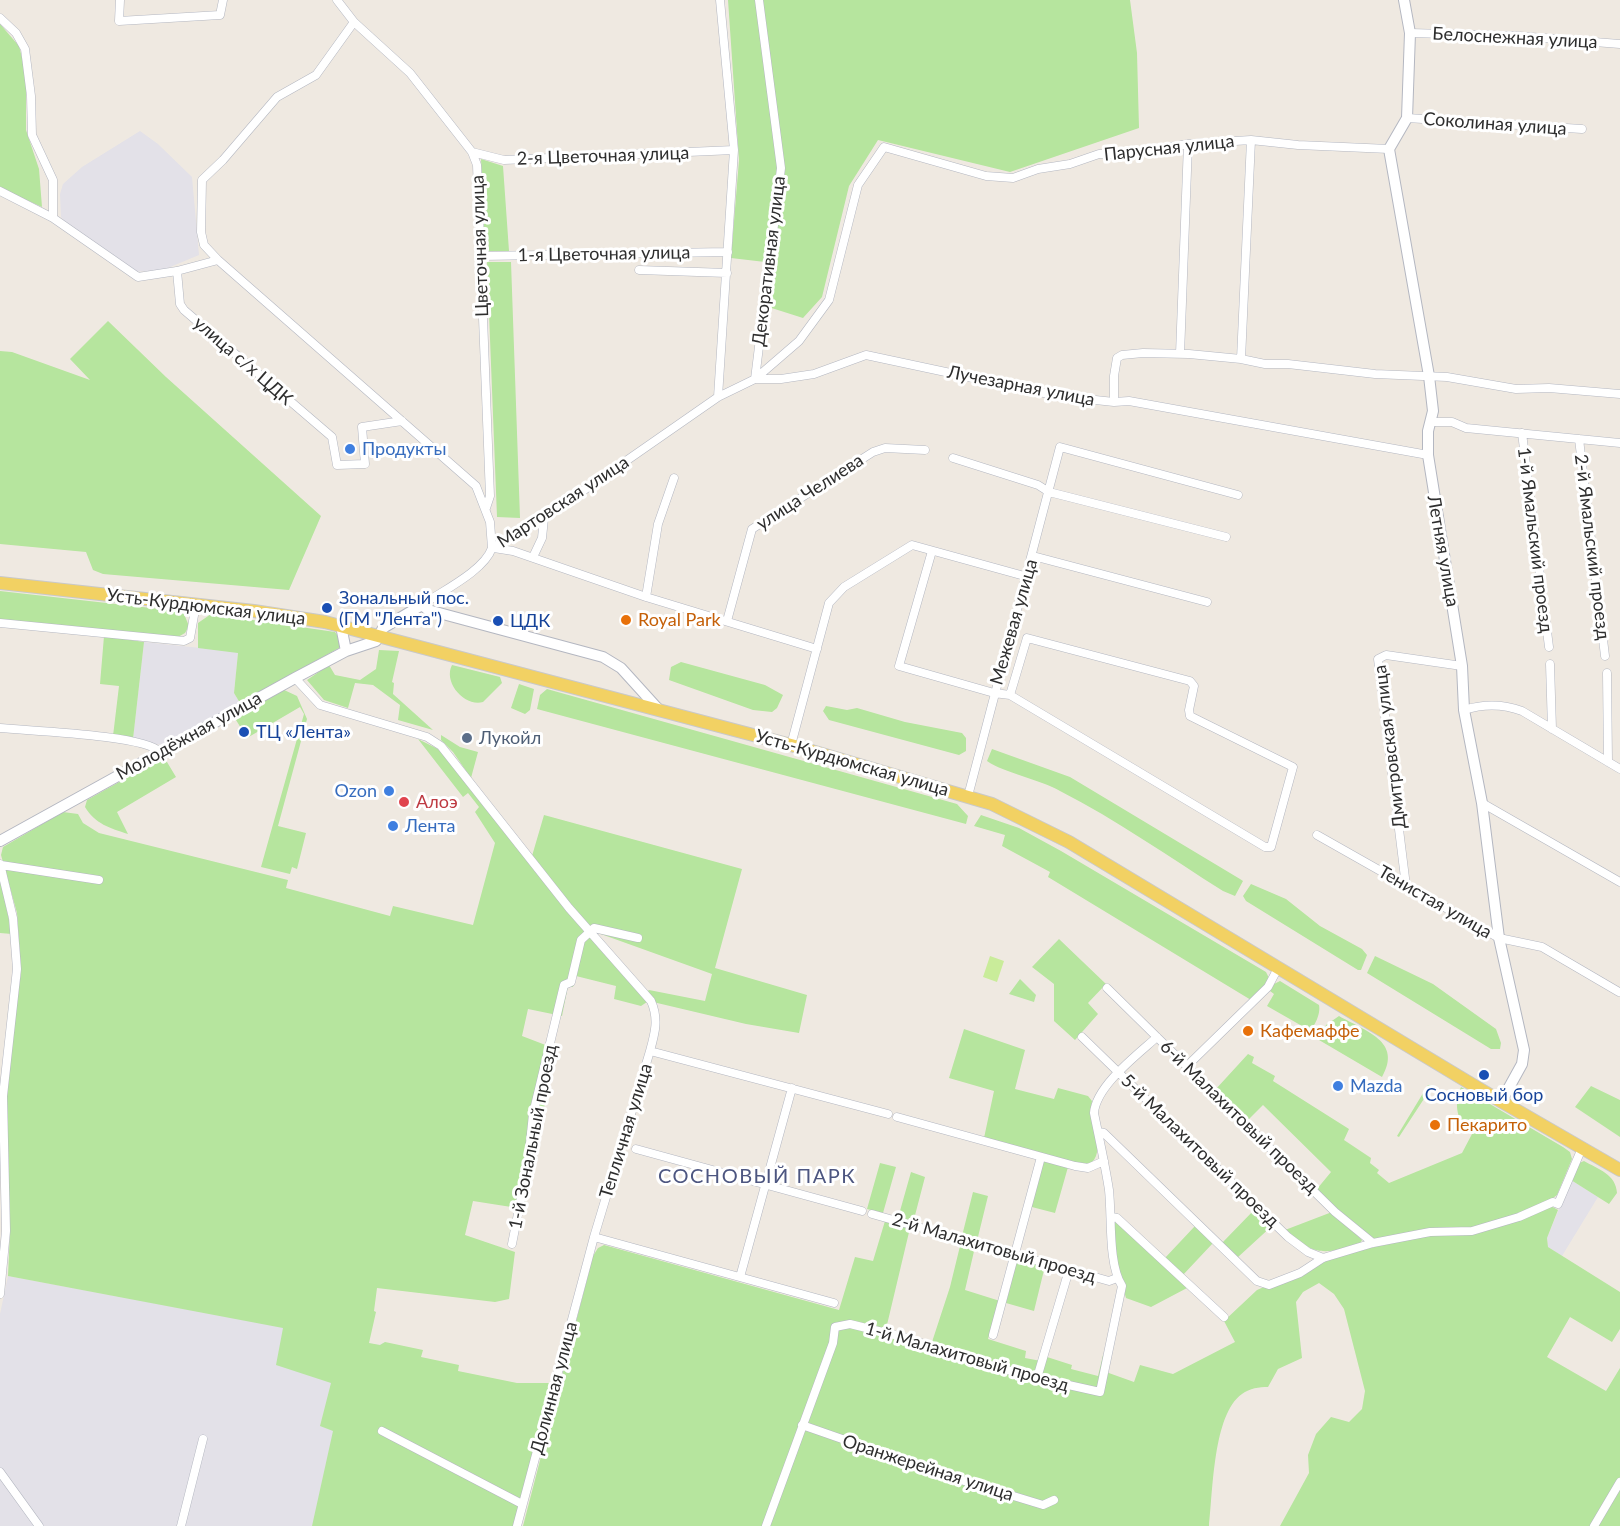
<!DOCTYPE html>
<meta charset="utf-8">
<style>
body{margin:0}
canvas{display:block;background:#efe9e1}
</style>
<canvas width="1620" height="1526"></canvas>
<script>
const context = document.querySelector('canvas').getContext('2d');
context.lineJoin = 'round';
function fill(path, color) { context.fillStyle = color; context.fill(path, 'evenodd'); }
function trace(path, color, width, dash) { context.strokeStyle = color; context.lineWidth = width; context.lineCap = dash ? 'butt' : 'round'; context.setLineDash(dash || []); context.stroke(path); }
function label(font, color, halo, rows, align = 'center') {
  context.font = font + ' Lato,sans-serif'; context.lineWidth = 6; context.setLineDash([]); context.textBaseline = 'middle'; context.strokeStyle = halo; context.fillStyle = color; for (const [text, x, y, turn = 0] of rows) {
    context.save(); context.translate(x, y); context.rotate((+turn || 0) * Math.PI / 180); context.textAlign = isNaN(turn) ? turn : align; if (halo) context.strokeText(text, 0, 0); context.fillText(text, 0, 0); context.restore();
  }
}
fill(new Path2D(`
 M140 131 158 144 192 177 199 255 163 270 133 272 72 231 61 217 60 194 63 184 82 167Z
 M144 642 238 652 234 693 240 703 166 746 133 739Z
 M1571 1180 1598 1197 1562 1256 1548 1247 1547 1238Z
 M8 1276 379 1345 385 1342 312 1526H0V1314Z`), '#e3e1e8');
fill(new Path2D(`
 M728 0H1130L1137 53 1139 128 1010 172 878 140 849 186 822 297 803 318 759 304 765 262 731 258 739 160Z
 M0 24 19 46 26 73V130L39 169 42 207 0 188Z
 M481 159 503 166 509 251H485Z
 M487 262H511L520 518 497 517Z
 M108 321 166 377 321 516 289 590 103 574 93 570 86 552 0 544V351L12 352 90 380 70 359Z
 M0 591 178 611 184 614 189 626 185 633 178 637 0 620Z
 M211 614 335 632 342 642 339 648 240 703 234 693 238 653 198 648V623Z
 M104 636 144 642 133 739 113 736 119 686 100 684Z
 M379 650 399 651 392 682 394 683 393 694 433 730 398 720 400 705 373 685 355 683 348 708 324 700 307 680 329 665 335 675 360 680 376 669Z
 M681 662 765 685 783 695 777 708 772 712 753 710 669 680 671 667Z
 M452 665 500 677 502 683 483 702C464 707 443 682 452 665Z
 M519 684 534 689 530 710 525 714 511 708Z
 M282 689 297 696 307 719 278 826 306 833 297 869 292 867 290 874 261 867 304 714 300 707 247 738 236 720 238 714Z
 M547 689 957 804 968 816 966 824 537 709 540 695Z
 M826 706 847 710 857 708 905 722 962 733 966 738V751L959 755 829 720 823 711Z
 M441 735 460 747 478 752 471 778 453 752 441 740Z
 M418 739 438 749 450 760 647 1002 641 1006 614 999 616 986 576 976 573 987 568 986 562 1016 528 1009 522 1036 556 1049 524 1209 473 1201 465 1235 515 1252 509 1299 495 1302 377 1288 374 1311 376 1312 369 1343 380 1345 385 1342 423 1350 421 1357 459 1365 458 1371 517 1383H550L514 1526H312L333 1431 320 1426 331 1383 276 1365 283 1328 8 1276 10 1230 6 1091 21 971 17 913 1 855 3 847 63 812 78 814 83 823 99 833 288 880 286 888 390 916 393 906 473 925 495 843 475 812 479 807 468 793 463 797Z
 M992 749 1070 777 1240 879 1243 881 1235 896 1223 891C1169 857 1117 820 1060 791 1039 779 1004 773 987 761Z
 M164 757 176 777 117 812 128 834C110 828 95 824 85 807L87 800Z
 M544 815 742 869 715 968 807 995 799 1033 746 1024 653 1002 645 993 649 990 705 1001 712 974 598 933 595 935 532 856Z
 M981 815 1019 828 1061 851 1266 972 1270 980 1251 1000 1048 877 1050 872 1002 846 1005 835 974 826Z
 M0 878 12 934 0 933Z
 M1251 884 1286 899 1320 926 1362 949 1367 955 1361 970H1358L1246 901 1243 896Z
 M1059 939 1106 984 1088 1003 1098 1014 1075 1040 1054 1021V984L1032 967Z
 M1375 956 1433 984 1496 1029 1501 1043 1500 1049H1491L1367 973Z
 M1020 979 1036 995 1034 1002 1009 994Z
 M1280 981 1319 1005C1321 1014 1314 1029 1306 1034L1302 1031V1026L1267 1006 1274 994 1270 991 1274 984Z
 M1339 1016C1365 1031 1403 1041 1382 1077L1319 1040 1326 1025Z
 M964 1029 1025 1050 1015 1089 1054 1099 1058 1088 1088 1096 1092 1101C1089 1121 1108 1152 1089 1165L1077 1163 984 1138 994 1091 949 1078Z
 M1248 1054 1254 1057 1252 1063 1275 1076 1273 1081 1349 1129 1344 1140 1371 1158 1370 1163 1379 1170 1377 1173 1389 1183 1462 1153 1472 1134C1457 1123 1453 1104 1461 1087L1563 1147 1570 1152 1572 1159 1557 1195C1522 1222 1418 1241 1373 1239L1338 1211 1317 1189 1331 1172 1263 1105 1247 1121 1215 1090Z
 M1428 1085H1433L1399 1137 1397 1136Z
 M1591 1086 1620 1100V1137L1575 1107Z
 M1047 1161 1068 1167 1055 1213 1028 1206 1043 1162Z
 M1584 1161C1598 1169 1616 1174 1617 1193L1609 1204 1571 1180 1577 1164Z
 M880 1163 896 1167 883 1213 867 1209Z
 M911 1172 925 1177 913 1223 898 1218Z
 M973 1192 988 1196 977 1241 962 1236Z
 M1551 1206 1558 1210 1547 1238 1548 1247 1620 1292V1329L1612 1342 1570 1317 1547 1357 1606 1391 1620 1368V1526H1280L1309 1473 1308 1455 1316 1434 1331 1417 1349 1422 1362 1409 1365 1391 1344 1309 1334 1294 1319 1283 1303 1292 1296 1302 1302 1358 1278 1369 1268 1387C1259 1387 1250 1388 1242 1394 1213 1414 1213 1492 1209 1526H767L836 1334 840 1329 832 1327 831 1341 766 1526H523L593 1256 598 1248 604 1245 839 1310 855 1257 873 1261 885 1221 910 1228 886 1329 932 1342 950 1287 961 1242 975 1247 965 1290 1000 1301 988 1339 1026 1351 1025 1358 1041 1361 1047 1357 1072 1365 1071 1369 1098 1376 1103 1355 1109 1356 1106 1372 1134 1382 1140 1365 1173 1374 1235 1342 1224 1321 1257 1290 1324 1261 1383 1244 1430 1236 1471 1234Z
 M1255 1209 1273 1225 1237 1258 1222 1243Z
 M1332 1212 1362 1240 1360 1244C1324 1254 1315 1257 1285 1230Z
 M1117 1221 1187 1288 1151 1307 1126 1298 1116 1262 1113 1223Z
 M1195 1226 1213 1243 1182 1276 1164 1259Z
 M1017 1259 1045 1266 1034 1311 1006 1303Z`), '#b6e59e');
fill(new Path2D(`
 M990 956 1004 961 997 982 983 977Z`), '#c9ec9a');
const street = new Path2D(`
 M120 0 119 21 220 15 223 0
 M337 0 354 22 410 73 472 152 477 165 490 496 486 508
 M0 18 16 33 25 49 31 96 32 135 53 180V218L138 277 177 271 218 260 476 486 490 522 492 548
 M1410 33 1518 36 1620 44
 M1407 118 1582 129
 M472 152 504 160 734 150
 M0 191 53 218
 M481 256 728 252
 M218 260 204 245 201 232 202 180 223 160 277 97 316 75 354 22
 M639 270 727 273
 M177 271 180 304 184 310 332 437 337 465 365 464 362 427 402 421
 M1180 354 1188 144
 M1241 359 1251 140
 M755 379H781L814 374 866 355 1058 396 1114 402V376L1117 358 1122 355 1143 353 1189 354 1241 359 1265 364H1288L1375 374 1447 377 1516 389 1549 388 1620 394
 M755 379 781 168 759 0
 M718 397 734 150 720 0
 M1114 402 1129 401 1428 455
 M1431 422H1452L1466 428 1620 443
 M1522 433 1549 647
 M1579 439 1605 656
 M953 458 1038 485 1049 492 1226 537
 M494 548 513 551 646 597 817 649
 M932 551 899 666 994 693 1010 695
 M1033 556 1207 602
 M533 557 542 538 544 518
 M646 597 658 524 674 478
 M422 605C442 591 484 571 492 548L544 518 718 397 755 379 799 341 829 300 858 185 884 147 986 176 1013 178 1038 169 1070 164 1099 154H1127L1188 144 1251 140 1298 145 1389 149
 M727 621 752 529 873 452 885 448 925 450
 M0 623 184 641 190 638 196 604
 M1027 638 1190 681 1194 686 1189 710 1190 716 1293 767 1271 847H1265L1010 695Z
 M1550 664 1552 729
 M1607 673 1608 762
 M295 678 320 705 427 737 441 746 569 908 651 1001C659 1019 655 1033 650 1051L594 1237 517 1526
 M1464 710C1483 704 1503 704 1522 711L1620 769
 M0 728C29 731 145 735 160 752
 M791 745 829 603 844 587 912 545 1028 577
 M968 796 1060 447 1238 495
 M1482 803 1620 882
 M1317 835 1499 938 1542 947 1619 992
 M0 864 13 918 17 969 3 1096 6 1231 0 1294
 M1 865 99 880
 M1406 886 1378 659 1386 655 1462 666
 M1107 988 1335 1212 1373 1243
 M1082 1037 1288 1237 1308 1252 1323 1258
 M650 1051 888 1114
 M1187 1066 1268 987 1278 968
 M897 1117 1075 1166 1088 1168 1104 1161
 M1099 1132 1104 1133 1257 1281 1269 1285 1300 1273 1323 1258 1373 1243 1430 1232 1472 1231 1519 1217 1553 1202 1558 1204 1582 1148
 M636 1149 862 1211
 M872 1214 1109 1281 1117 1278
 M1111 1217 1117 1218 1224 1317
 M594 1237 834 1303
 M512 1244 528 1163 533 1114 564 985 571 982 581 940 594 928 638 938
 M740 1277 792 1088
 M993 1335 1041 1157
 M1037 1378 1069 1270
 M802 1425 951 1477 1043 1505 1054 1500
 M382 1431 522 1504
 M0 1472 39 1526
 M181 1526 203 1439
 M766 1526 833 1343 835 1327 850 1324 907 1338 967 1359 1037 1378 1100 1392 1122 1286C1108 1264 1112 1218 1109 1190 1105 1164 1099 1138 1094 1113 1096 1086 1137 1055 1157 1037
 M1594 1526 1620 1482`);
const secondary = new Path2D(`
 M1404 0 1410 33 1407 118 1389 149 1429 376 1433 411 1428 431V455L1462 666 1464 710 1482 803 1499 938 1524 1050 1522 1064 1501 1102
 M341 626 346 651
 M0 841 295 678 346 651 376 641 383 628 422 605 428 610 603 657 621 668 660 711`);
const primary = new Path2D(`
 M0 583 254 611 325 622 791 745 992 804 1069 842 1478 1088 1620 1170`);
trace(street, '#b4b7c1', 9);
trace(secondary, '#b4b7c1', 12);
trace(primary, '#c9c9c9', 14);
trace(street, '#fff', 8);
trace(secondary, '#fff', 10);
trace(primary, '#f2d163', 12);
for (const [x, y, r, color] of [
 [350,449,6,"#3f7fe0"],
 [327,608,6,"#1a4fb4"],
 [626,620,6,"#e8710a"],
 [498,621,6,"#1a4fb4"],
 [244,732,6,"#1a4fb4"],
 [467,738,6,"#5c6f8a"],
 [389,791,6,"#3f7fe0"],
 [404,802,6,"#e0444e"],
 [393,826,6,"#3f7fe0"],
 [1248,1031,6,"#e8710a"],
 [1484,1075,6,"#1a4fb4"],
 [1338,1086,6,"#3f7fe0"],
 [1435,1125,6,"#e8710a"]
]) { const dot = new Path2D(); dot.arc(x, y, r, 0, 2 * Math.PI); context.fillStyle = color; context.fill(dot); trace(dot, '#fff', 2); }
label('18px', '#2e2e2e', '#fff', [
 ["Белоснежная улица",1515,38,3],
 ["Соколиная улица",1495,124,4],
 ["Парусная улица",1169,148,-6],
 ["2-я Цветочная улица",603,156,-2],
 ["Цветочная улица",480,246,-92],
 ["1-я Цветочная улица",604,254,-1],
 ["Декоративная улица",769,261,-83],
 ["улица с/х ЦДК",243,361,41],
 ["Лучезарная улица",1021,386,11],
 ["улица Челиева",810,492,-33],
 ["Мартовская улица",563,502,-33],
 ["1-й Ямальский проезд",1535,540,83],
 ["2-й Ямальский проезд",1592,547,83],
 ["Летняя улица",1443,551,80],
 ["Усть-Курдюмская улица",206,607,7],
 ["Межевая улица",1014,622,-74],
 ["Молодёжная улица",189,736,-29],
 ["Дмитровская улица",1390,747,-97],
 ["Усть-Курдюмская улица",852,763,16],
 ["Тенистая улица",1435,902,30],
 ["6-й Малахитовый проезд",1239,1117,44],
 ["Тепличная улица",626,1131,-73],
 ["1-й Зональный проезд",533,1137,-79],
 ["5-й Малахитовый проезд",1200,1151,44],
 ["2-й Малахитовый проезд",994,1248,16],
 ["1-й Малахитовый проезд",967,1357,16],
 ["Долинная улица",554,1388,-75],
 ["Оранжерейная улица",928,1468,18]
]);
label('18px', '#366cbe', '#fff', [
 ["Продукты",362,449],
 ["Ozon",377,791,"right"],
 ["Лента",405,826],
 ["Mazda",1350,1086]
], 'left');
label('18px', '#164399', '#fff', [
 ["Зональный пос.",339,598],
 ["(ГМ \"Лента\")",339,619],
 ["ЦДК",510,621],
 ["ТЦ «Лента»",256,732],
 ["Сосновый бор",1484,1095,"center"]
], 'left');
label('18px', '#c56008', '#fff', [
 ["Royal Park",638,620],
 ["Кафемаффе",1260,1031],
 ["Пекарито",1447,1125]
], 'left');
label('18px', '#4e5e75', '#fff', [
 ["Лукойл",479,738]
], 'left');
label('18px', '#be3a42', '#fff', [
 ["Алоэ",416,802]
], 'left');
context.letterSpacing = '1.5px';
label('20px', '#4d5680', '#fff', [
 ["СОСНОВЫЙ ПАРК",757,1177]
]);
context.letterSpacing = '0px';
</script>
